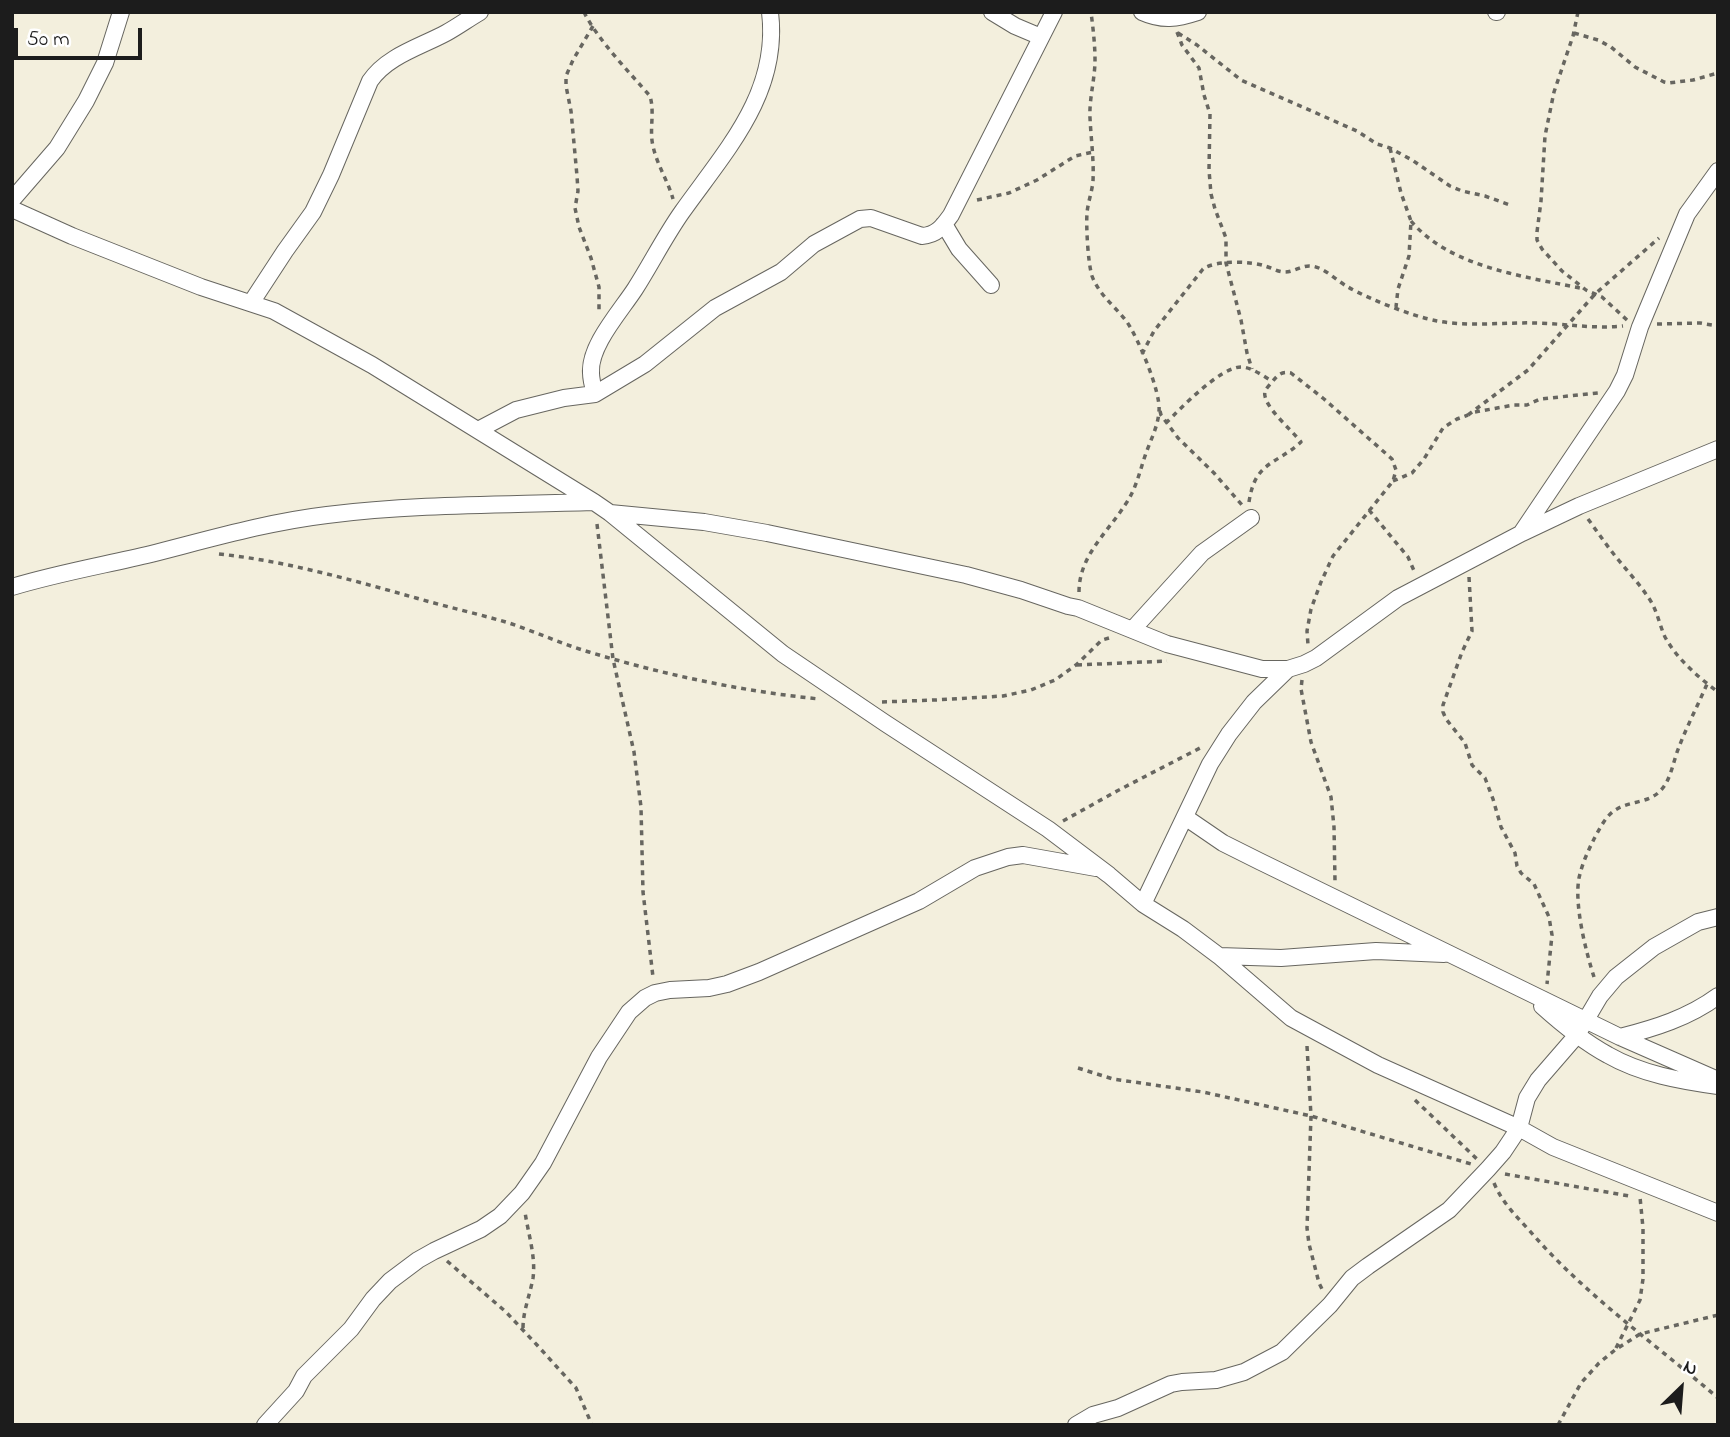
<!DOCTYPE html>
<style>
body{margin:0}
#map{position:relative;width:1730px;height:1437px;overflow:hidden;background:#f3efdd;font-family:"Indie Flower",sans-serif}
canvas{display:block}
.frame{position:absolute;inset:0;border:14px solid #1c1c1c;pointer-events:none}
.north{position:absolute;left:1646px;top:1353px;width:70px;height:70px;-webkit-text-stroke:5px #fff;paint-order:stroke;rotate:25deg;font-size:19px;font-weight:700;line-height:28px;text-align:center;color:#1c1c1c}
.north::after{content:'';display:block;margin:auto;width:24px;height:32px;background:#1c1c1c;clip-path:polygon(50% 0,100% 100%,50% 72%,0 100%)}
.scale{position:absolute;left:14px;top:28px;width:128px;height:32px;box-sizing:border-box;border:4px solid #1c1c1c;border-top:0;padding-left:9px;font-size:21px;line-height:24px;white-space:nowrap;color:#1c1c1c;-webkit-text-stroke:5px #fff;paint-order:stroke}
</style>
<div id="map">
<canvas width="1730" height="1437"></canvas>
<div class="frame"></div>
<div class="north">N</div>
<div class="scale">50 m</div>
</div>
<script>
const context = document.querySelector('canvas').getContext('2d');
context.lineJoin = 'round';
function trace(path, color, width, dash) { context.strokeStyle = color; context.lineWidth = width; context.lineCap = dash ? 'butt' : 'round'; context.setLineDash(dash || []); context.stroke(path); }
const street = new Path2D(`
 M992 12 1015 26 1041 37
 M1142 12C1162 21 1177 19 1198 12
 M1496 12H1497
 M12 200 57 148 86 101 105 63 121 12
 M12 209 72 236 201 287 274 311 372 365 594 502 610 513 783 654 885 723 1048 829 1109 875 1143 904 1183 929 1219 956 1291 1018 1378 1065 1519 1128 1553 1147 1718 1213
 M944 224 959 249 991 285
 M251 303 285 251 313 212 331 175 370 81C387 56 420 47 446 33 457 27 468 19 480 12
 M595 394C593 387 591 380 591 373 589 346 620 312 635 289 651 264 665 236 682 212 726 150 780 93 770 12
 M478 430 516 410 564 398 595 394 645 364 715 308 781 272 814 244 860 219 871 218 922 236C937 235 943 226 951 215L1054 12
 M610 513 704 522 767 533 966 575 1021 590 1068 606 1078 608 1167 644 1262 669H1288L1304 664 1316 658 1398 598 1522 533 1579 506 1718 449
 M1522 532 1617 391 1625 375 1640 327 1687 214 1718 171
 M12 587C58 573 105 565 151 554 210 539 268 522 327 515 415 504 504 505 592 502
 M1133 629 1202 553 1251 518
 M1185 817 1223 843 1259 861 1620 1037 1718 1080
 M1143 904 1210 764 1229 734 1254 702 1288 669
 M1219 956 1281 958 1376 951 1444 954
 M1542 1006C1562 1024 1584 1042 1608 1055 1641 1074 1681 1081 1718 1086
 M1620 1037C1655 1028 1688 1018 1718 996
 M265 1425 296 1391 304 1376 351 1329 373 1299 390 1281 418 1260 434 1251 481 1229 500 1216 522 1193 543 1163 599 1057 629 1012 645 998 655 993 670 990 709 988 727 984 759 972 919 901 975 868 1008 857 1023 855 1096 868
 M1076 1425 1093 1415 1118 1408 1171 1384 1182 1382 1216 1380 1244 1372 1282 1352 1330 1305 1352 1278 1368 1266 1449 1210 1488 1169 1503 1152 1519 1128 1527 1098 1538 1080 1577 1035 1600 996 1616 977 1654 947 1698 922 1718 917`);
trace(street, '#676660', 18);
trace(new Path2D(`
 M584 12C597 39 630 73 650 96 655 113 649 130 653 146 657 165 668 181 673 199
 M1578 12 1573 36 1554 92 1545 136 1541 201 1537 232V240L1542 249 1562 271 1586 290 1602 297 1627 320
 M593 26 573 60 566 76V86L571 111 577 176 578 191 575 208 579 227 591 258 599 287V312
 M1177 32 1182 45 1199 68 1204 95 1210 114 1209 170 1211 194 1215 209 1226 238V263L1241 320 1247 353 1252 369
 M1178 33 1197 45 1241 80 1357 131 1377 144 1390 148 1412 160 1450 186 1462 191 1485 196 1510 205
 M1574 33 1598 40 1611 47 1635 67 1664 82 1669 83 1693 80 1718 73
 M1390 148 1401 193 1411 221 1409 256 1398 289 1396 307
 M977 200 1009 193 1037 180 1075 156 1093 152
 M1411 221C1450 268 1528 277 1585 289
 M1657 324 1700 323 1718 326
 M1142 354 1154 331 1203 269C1215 260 1251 261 1265 266 1272 268 1278 272 1285 272 1294 272 1302 265 1311 266 1324 267 1337 281 1348 287 1371 300 1412 316 1437 321 1470 327 1505 322 1538 323 1567 324 1595 329 1623 326
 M1160 411 1161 415 1178 438 1214 473 1242 505
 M1475 412 1514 405H1527L1540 399 1598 393
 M1468 415 1528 370 1595 294 1659 238
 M1166 423C1181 408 1221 366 1242 367 1253 368 1263 376 1272 381
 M1393 481 1412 473 1424 459 1443 428 1457 419 1468 415
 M1249 502C1255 461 1276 465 1301 442 1293 431 1261 405 1265 391 1266 389 1270 384 1272 382 1278 375 1281 371 1291 373L1324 399 1392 459 1396 470 1393 481 1333 556 1321 582 1311 609 1307 631 1308 645
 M1369 510 1408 557 1415 573
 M1588 519C1599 534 1609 549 1621 563 1630 574 1640 585 1648 597 1657 609 1659 624 1665 637 1677 659 1698 677 1718 692
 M597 524 613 659 634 752 641 807 643 892 653 977
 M219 554C286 561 352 580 416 598 447 607 479 614 509 623 536 632 562 644 589 652 665 675 741 691 819 699
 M1469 577 1472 631 1462 652 1443 705V712L1446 719 1465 743 1472 765 1485 778 1493 799 1501 827 1515 853 1517 866 1521 873 1534 884 1549 917 1552 935 1547 984
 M1079 592C1079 556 1107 533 1125 505 1136 489 1139 474 1145 456 1150 441 1158 427 1159 411 1161 392 1138 338 1127 322 1115 306 1099 295 1092 276 1088 263 1086 227 1087 213 1088 202 1092 192 1093 181 1094 160 1091 139 1090 118 1089 99 1095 79 1095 60 1095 44 1093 28 1091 12
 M1077 665 1167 661
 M1302 680 1301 689 1311 742 1331 797 1334 827 1335 881
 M882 702 935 700 1003 696 1031 690 1055 680 1076 665 1102 640 1109 638
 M1063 821 1117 791 1202 747
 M1594 977C1586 952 1574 905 1579 878 1582 864 1588 851 1594 839 1600 828 1606 815 1617 809 1630 801 1649 803 1660 791 1671 781 1673 761 1679 747 1687 726 1698 705 1707 684
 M1307 1046 1311 1116 1307 1228 1309 1244 1319 1283 1323 1291
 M1078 1068 1113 1079 1203 1092 1311 1116 1471 1164
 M1415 1100 1478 1160
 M1505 1174 1629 1196
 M1494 1183C1502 1202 1515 1215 1529 1230 1584 1294 1654 1343 1718 1398
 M447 1261 506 1312 537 1345 576 1388 592 1425
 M523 1328C523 1311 530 1295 533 1278 536 1257 528 1233 525 1212
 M1616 1348 1640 1300 1643 1279V1228L1640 1197
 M1558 1425 1581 1383 1599 1363 1615 1350 1640 1334 1718 1315`), '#676660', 3.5, [5, 5]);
trace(street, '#fff', 16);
</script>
